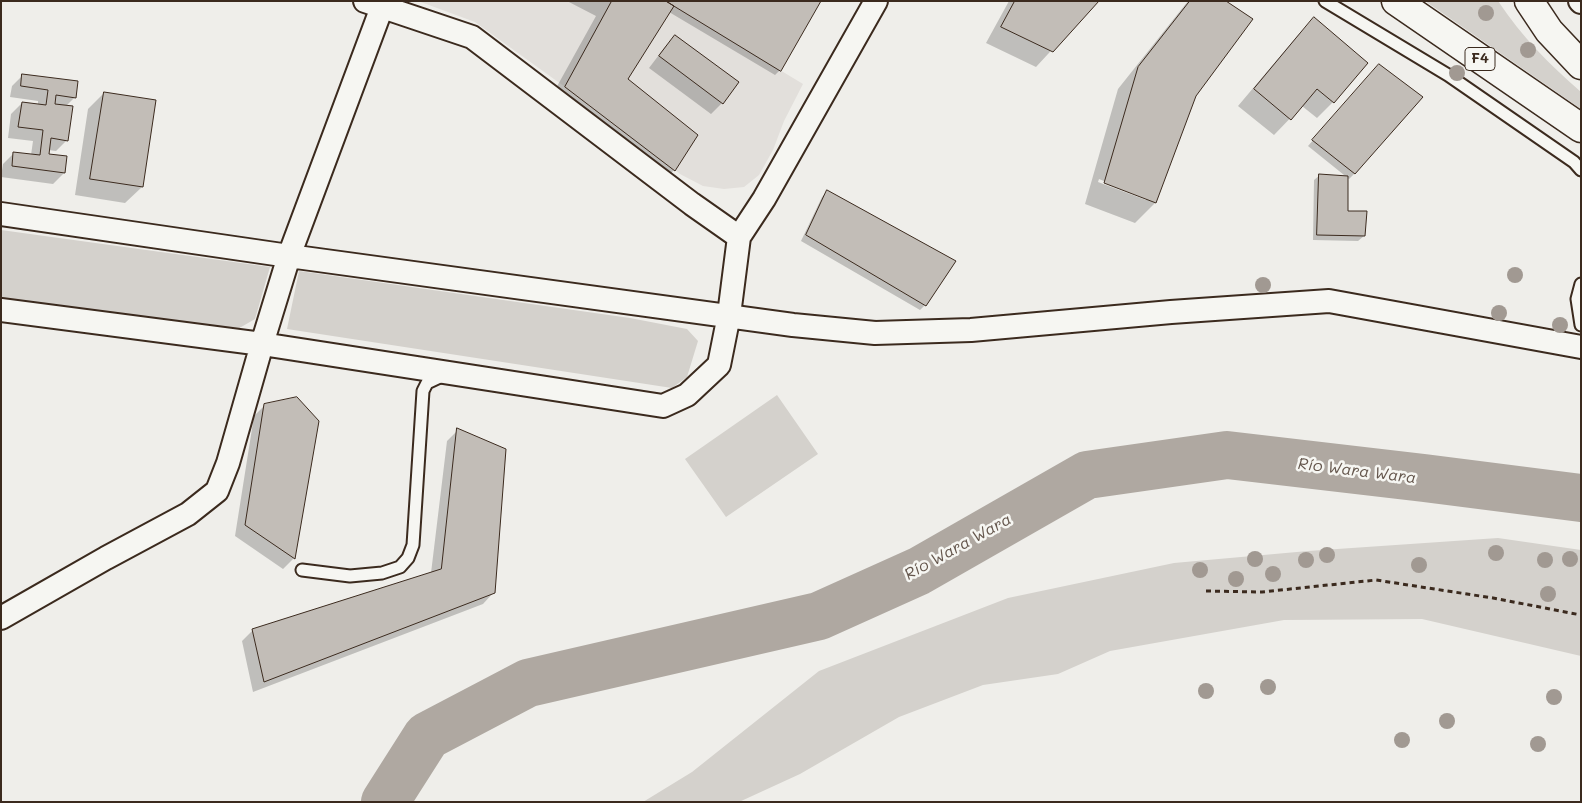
<!DOCTYPE html>
<meta charset="utf-8">
<style>
body{margin:0}
#map{position:relative;width:1582px;height:803px;overflow:hidden;background:#efeeea;font-family:Mali,sans-serif}
canvas{display:block}
.frame{position:absolute;inset:0;border:2px solid #3b2a1e;pointer-events:none}
</style>
<div id="map">
<canvas width="1582" height="803"></canvas>
<div class="frame"></div>
</div>
<script>
const context = document.querySelector('canvas').getContext('2d');
context.lineJoin = 'round';
function fill(path, color) { context.fillStyle = color; context.fill(path, 'evenodd'); }
function trace(path, color, width, dash) { context.strokeStyle = color; context.lineWidth = width; context.lineCap = dash ? 'butt' : 'round'; context.setLineDash(dash || []); context.stroke(path); }
function label(font, color, halo, rows, align = 'center') {
  context.font = font + ' Mali,sans-serif'; context.lineWidth = 5; context.setLineDash([]); context.textBaseline = 'middle'; context.strokeStyle = halo; context.fillStyle = color; for (const [text, x, y, turn = 0] of rows) {
    context.save(); context.translate(x, y); context.rotate((+turn || 0) * Math.PI / 180); context.textAlign = isNaN(turn) ? turn : align; if (halo) context.strokeText(text, 0, 0); context.fillText(text, 0, 0); context.restore();
  }
}
fill(new Path2D(`
 M418 1H666L803 84 784 121 773 150 759 175 744 187 724 189 703 186 680 174 565 87 475 22Z`), '#e2dfdb');
fill(new Path2D(`
 M1425 1H1498C1522 37 1549 64 1581 92V109Z
 M1 230 270 267 255 319 236 330 1 299Z
 M299 271 630 318 687 329 698 341 687 377 672 388 287 329Z
 M777 395 818 454 726 517 685 459Z
 M1498 538 1581 550V656L1422 619 1284 620 1110 651 1058 674 983 685 899 717 800 774 739 802H643L692 772 819 671 1008 598 1174 563 1308 551Z`), '#d4d1cc');
fill(new Path2D(`
 M567 1H820L780 70 775 75 669 12 626 80 674 170 654 191 545 108 596 16Z
 M1009 1H1097L1036 67 986 43Z
 M1188 1H1224L1195 96 1155 203 1135 223 1085 204 1118 89ZM1099 179 1146 198V200L1098 182Z
 M1314 19 1366 63 1333 102 1317 118 1302 106 1274 135 1238 106 1298 35Z
 M675 36 722 103 711 114 649 68 665 47Z
 M1374 71 1354 174 1349 179 1308 146Z
 M23 75 75 97 65 107 67 140 56 151 48 150 47 155 64 173 53 184 1 177 3 164 14 153 31 155 33 141 8 138 11 114 22 103 38 105V101L10 97 12 86Z
 M104 93 142 187 125 203 75 195 88 109Z
 M1320 175 1364 236 1358 241 1313 240 1314 180Z
 M827 191 925 305 920 310 801 241 822 197Z
 M265 405 318 422 294 558 283 569 235 536 254 416Z
 M458 430 494 592 483 604 253 692 242 641 253 630 431 573 447 441Z`), '#0003');
trace(new Path2D(`
 M385 802 427 736 528 683 819 616 919 571 1087 475 1227 455 1424 478 1581 498`), '#afa8a1', 48);
const building = new Path2D(`
 M612 1H666L674 6 628 79 698 135 675 171 565 87Z
 M666 1H821L781 71Z
 M1015 1H1099L1053 52 1001 27Z
 M1190 1H1226L1253 19 1196 96 1156 203 1104 183 1138 67Z
 M1314 17 1368 63 1334 103 1317 89 1291 120 1254 89Z
 M675 35 739 82 723 104 659 56Z
 M1379 64 1423 97 1355 174 1312 140Z
 M22 74 78 81 76 98 56 95 55 104 73 106 68 141 51 138 49 154 67 156 65 173 12 166 13 152 40 155 43 130 18 127 22 102 46 105 48 90 21 86Z
 M104 92 156 100 143 187 90 179Z
 M1319 174 1348 176V211H1367L1365 236 1317 235Z
 M827 190 956 261 926 306 806 235Z
 M297 397 319 421 295 559 245 525 264 404Z
 M457 428 506 449 495 593 264 682 252 629 441 569Z`);
fill(building, '#c2bdb7');
trace(building, '#3b2a1e', 1);
const lane = new Path2D(`
 M1325 1 1448 75 1574 162 1581 170
 M1581 284 1577 299 1581 325
 M302 570 350 576 382 573 400 567 408 558 413 545 423 391 427 383 444 375`);
const street = new Path2D(`
 M365 1 472 37 692 204 739 237
 M1580 1 1581 2
 M1 214 289 256 793 325 875 333 971 330 1171 312 1329 301 1581 347
 M1 310 262 344 663 406 687 395 719 365 729 315 739 237 764 199 876 1
 M1 618 106 558 188 514 217 491 228 463 262 344 289 256 382 7`);
const highway = new Path2D(`
 M1396 1 1581 128
 M1529 1 1549 31 1581 65`);
trace(lane, '#3b2a1e', 15);
trace(street, '#3b2a1e', 26);
trace(highway, '#3b2a1e', 31);
trace(new Path2D(`
 M1206 591 1262 592 1376 580 1493 598 1581 615`), '#3b2a1e', 3, [5, 4]);
trace(lane, '#f6f6f2', 11);
trace(street, '#f6f6f2', 22);
trace(highway, '#f6f6f2', 28);
context.fillStyle = '#a19992';
for (const [x, y] of [
 [1486,13],
 [1528,50],
 [1457,73],
 [1515,275],
 [1263,285],
 [1499,313],
 [1560,325],
 [1496,553],
 [1327,555],
 [1255,559],
 [1570,559],
 [1306,560],
 [1545,560],
 [1419,565],
 [1200,570],
 [1273,574],
 [1236,579],
 [1548,594],
 [1268,687],
 [1206,691],
 [1554,697],
 [1447,721],
 [1402,740],
 [1538,744]
]) { context.beginPath(); context.arc(x, y, 8, 0, 2 * Math.PI); context.fill(); }
for (const [x, y, w] of [
 [1480,59,30]
]) { const box = new Path2D(); box.roundRect(x - w / 2, y - 11.5, w, 23, 4); context.fillStyle = '#f6f6f2'; context.fill(box); trace(box, '#3b2a1e', 1); }
label('bold 14px', '#3b2a1e', null, [
 ["F4",1480,59]
]);
label('italic 16px', '#64564c', '#f6f6f2', [
 ["Río Wara Wara",1357,471,7],
 ["Río Wara Wara",958,547,-29]
]);
</script>
